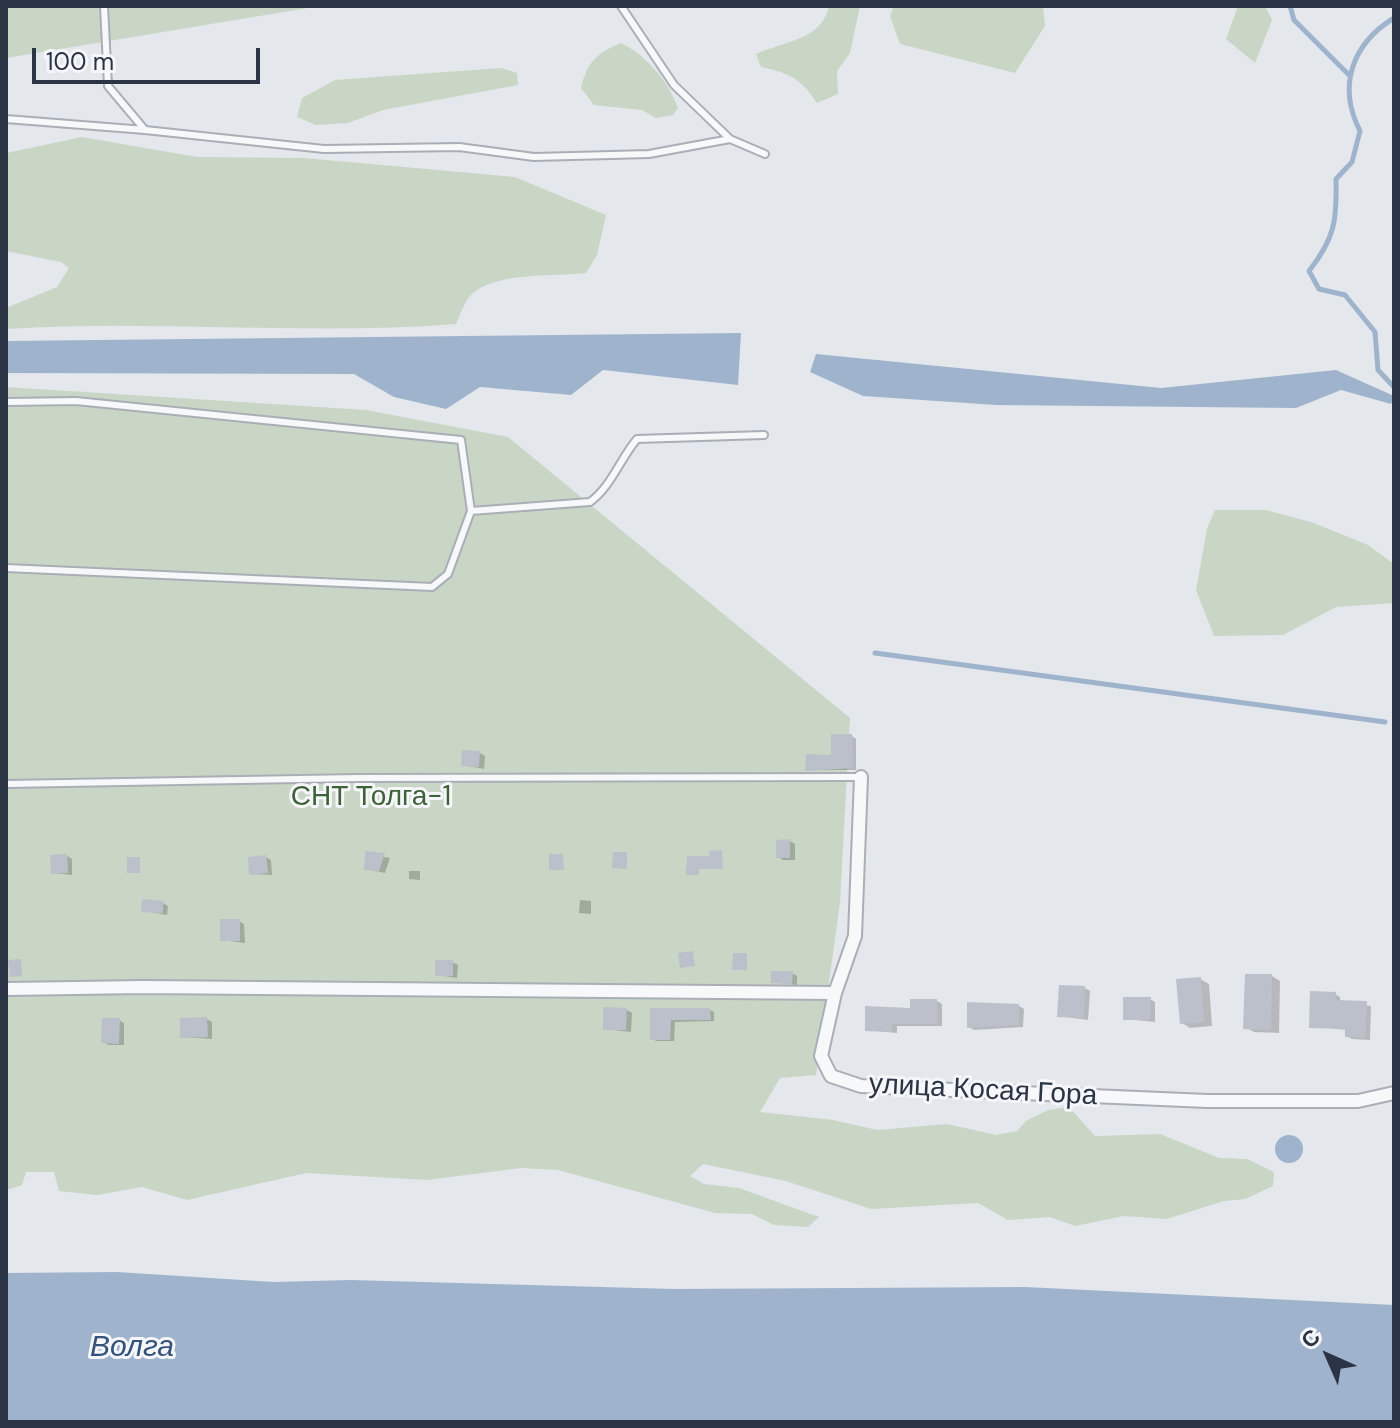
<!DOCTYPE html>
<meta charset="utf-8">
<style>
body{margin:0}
#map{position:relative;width:1400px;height:1428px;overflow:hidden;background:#e4e7ec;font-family:"DM Sans",sans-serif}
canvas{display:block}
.frame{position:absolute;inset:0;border:8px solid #2b3445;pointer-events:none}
.north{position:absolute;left:1288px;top:1316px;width:80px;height:80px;-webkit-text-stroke:6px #f4f6f9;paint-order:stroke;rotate:315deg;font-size:22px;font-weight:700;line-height:32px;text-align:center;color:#2b3445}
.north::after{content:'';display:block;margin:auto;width:28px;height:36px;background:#2b3445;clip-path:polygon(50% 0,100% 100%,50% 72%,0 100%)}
.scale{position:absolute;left:32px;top:48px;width:228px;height:36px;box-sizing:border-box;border:4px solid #2b3445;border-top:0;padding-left:10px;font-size:24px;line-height:28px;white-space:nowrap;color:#2b3445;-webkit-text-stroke:6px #f4f6f9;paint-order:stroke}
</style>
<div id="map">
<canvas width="1400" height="1428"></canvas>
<div class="frame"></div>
<div class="north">С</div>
<div class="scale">100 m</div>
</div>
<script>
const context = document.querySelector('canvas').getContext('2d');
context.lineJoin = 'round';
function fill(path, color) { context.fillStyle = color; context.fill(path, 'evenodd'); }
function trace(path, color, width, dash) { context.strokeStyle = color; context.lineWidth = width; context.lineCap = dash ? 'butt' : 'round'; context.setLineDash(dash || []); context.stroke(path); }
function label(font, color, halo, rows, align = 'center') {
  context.font = font + ' "DM Sans",sans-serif'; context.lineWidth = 6; context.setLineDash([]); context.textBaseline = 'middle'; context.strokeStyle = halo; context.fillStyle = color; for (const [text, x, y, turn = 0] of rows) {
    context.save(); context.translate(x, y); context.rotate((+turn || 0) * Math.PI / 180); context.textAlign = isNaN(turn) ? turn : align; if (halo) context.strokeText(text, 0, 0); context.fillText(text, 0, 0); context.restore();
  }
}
fill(new Path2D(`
 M6 6H320L6 58Z
 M829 6H860L850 53 837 71 838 94 817 103C801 79 790 73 761 67L756 54C785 41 822 40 829 6Z
 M894 6H1043L1045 26 1015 73 900 44 890 16Z
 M1238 6H1265L1272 20 1255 63 1226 39Z
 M621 43C646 55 669 82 678 108L673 115 656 118 642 110 594 105 581 88C587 63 596 53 621 43Z
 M501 68 517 73 518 85 383 110 348 123 316 125 297 117 302 98 335 80Z
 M82 137 197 157 304 158 515 177 606 215 597 255 586 273C555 277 493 271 470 296 464 303 460 315 456 324 306 336 155 319 6 329V308L57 287 69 268 61 262 6 251V153Z
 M6 387 366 410 508 437 850 718 840 903 816 1075 780 1078 760 1112 833 1120 877 1130 947 1124 996 1135 1017 1131 1026 1121 1048 1110 1069 1107 1095 1136 1160 1134 1219 1158 1247 1159 1274 1172 1273 1186 1245 1199 1224 1201 1167 1219 1124 1216 1075 1226 1050 1217 1008 1220 978 1203 871 1209 786 1181 703 1164 690 1176 704 1184 739 1188 819 1217 808 1227 774 1225 752 1214 715 1213 558 1170 521 1168 427 1180 306 1173 187 1200 142 1187 97 1195 59 1191 54 1172H26L22 1185 7 1190Z
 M1215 510H1266L1314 523 1368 545 1394 564V603L1336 607 1283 635 1214 636 1196 590 1207 529Z`), '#c9d6c5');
fill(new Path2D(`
 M741 333 738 385 603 370 571 395 480 387 446 409 394 397 354 374 6 373V341Z
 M816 354 1161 388 1336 370 1394 396 1391 404 1341 390 1296 408 996 405 863 396 810 372Z
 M1275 1149a14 14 0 1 1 28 0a14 14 0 1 1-28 0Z
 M117 1272 273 1282 351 1280 674 1289 1025 1287 1394 1305V1422H6V1273Z`), '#9fb4cc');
fill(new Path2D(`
 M852 736 856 739V770H807L833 757Z
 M480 753 485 756 484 769 463 765Z
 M790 841 795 844V860H783L778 857Z
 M367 854 390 858 385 873 366 869Z
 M67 856 72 859V875L53 873Z
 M266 857 271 860 272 875 251 874Z
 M409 871H420V880L409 879Z
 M580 900 591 901V914L579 913Z
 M163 903 168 906 167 915 144 911Z
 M239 921 244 924 245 943 222 940Z
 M452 962 458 965 457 978 437 975Z
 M792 973 797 976V985L773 982Z
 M1272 976 1280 981 1279 1033 1254 1032 1245 1027Z
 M1200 979 1209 984 1212 1026 1190 1028 1182 1023Z
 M1085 988 1090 991 1088 1020 1059 1016Z
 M1335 994 1340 997V1002L1371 1006 1370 1040 1352 1039 1347 1036V1030L1311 1026Z
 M1150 999 1155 1002V1022L1125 1019Z
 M937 1001 942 1004V1026H897V1033L867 1030Z
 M1019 1006 1024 1009 1023 1027 974 1030 969 1027Z
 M627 1010 632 1013 631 1032 605 1029Z
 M652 1010H710L714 1012V1021L675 1022 674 1041H656L652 1038Z
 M207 1019 212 1022V1039L182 1037Z
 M119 1020 124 1023V1045H109L103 1042Z`), '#0003');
trace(new Path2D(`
 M1290 6 1294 20 1348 74
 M1394 18C1352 44 1337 86 1360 131L1352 162 1336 179C1337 220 1335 238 1309 271L1319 289 1345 295 1375 332 1378 370 1394 387
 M875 653 1385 722`), '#9fb4cc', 5);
fill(new Path2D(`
 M831 734H852L853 768 805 771 806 754 831 755Z
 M462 750 480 751 479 767 461 766Z
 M790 839V858H776V840Z
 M722 850 723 869H699V875H686L687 856H709V851Z
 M365 851 385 853 379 871 364 870Z
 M613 852H627V869L612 868Z
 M67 854 68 873 51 874 50 855Z
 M549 854H563L564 870H549Z
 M266 855 268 873 249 875 248 857Z
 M127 857H140V873H127Z
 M142 899 163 901V913L141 912Z
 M220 919H240V941H220Z
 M693 951 695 966 680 968 678 953Z
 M733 953H747V970H732Z
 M21 959 22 976 10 977 8 960Z
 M435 960H453V976H435Z
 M771 971H793L792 984 771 983Z
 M1245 974H1272L1271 1030 1243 1029Z
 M1201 977 1204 1022 1180 1024 1176 979Z
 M1059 985 1085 986 1084 1018 1057 1017Z
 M1310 991 1336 992 1335 1000 1367 1001 1365 1038 1345 1037V1029L1309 1028Z
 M1123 997H1151L1150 1020H1123Z
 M910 999H937V1024H892V1032L865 1031V1006L910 1008Z
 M967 1002 1019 1004V1025L967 1028Z
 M603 1007 627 1008 626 1030H603Z
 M650 1008H710L711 1020H671L670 1040H650Z
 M207 1017 208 1037 180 1038V1018Z
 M102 1018H120L119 1044 101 1043Z`), '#bbc0ca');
const service = new Path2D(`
 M104 6 108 86 145 130
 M621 6 674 85 730 139
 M6 119 145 130 324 149 459 147 534 157 649 154 730 139 765 154
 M6 402 76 401 461 440 471 511 590 502C611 487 620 459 637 439L764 435
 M6 568 432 587 448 574 471 511
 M6 784 358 778 861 777`);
const minor = new Path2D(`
 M861 777 855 936 835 993 821 1056 831 1076 861 1086 1207 1101H1358L1394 1093
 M6 989 143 987 835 993`);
trace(service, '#a9aeb7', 10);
trace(minor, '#a9aeb7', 16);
trace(service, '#f7f8fa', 6);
trace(minor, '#f7f8fa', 12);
label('28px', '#3f6138', '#f4f6f9', [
 ["СНТ Толга-1",371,798]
]);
label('28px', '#2b3445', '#f4f6f9', [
 ["улица Косая Гора",983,1091,3]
]);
label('italic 30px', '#34527a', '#f4f6f9', [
 ["Волга",132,1348]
]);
</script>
